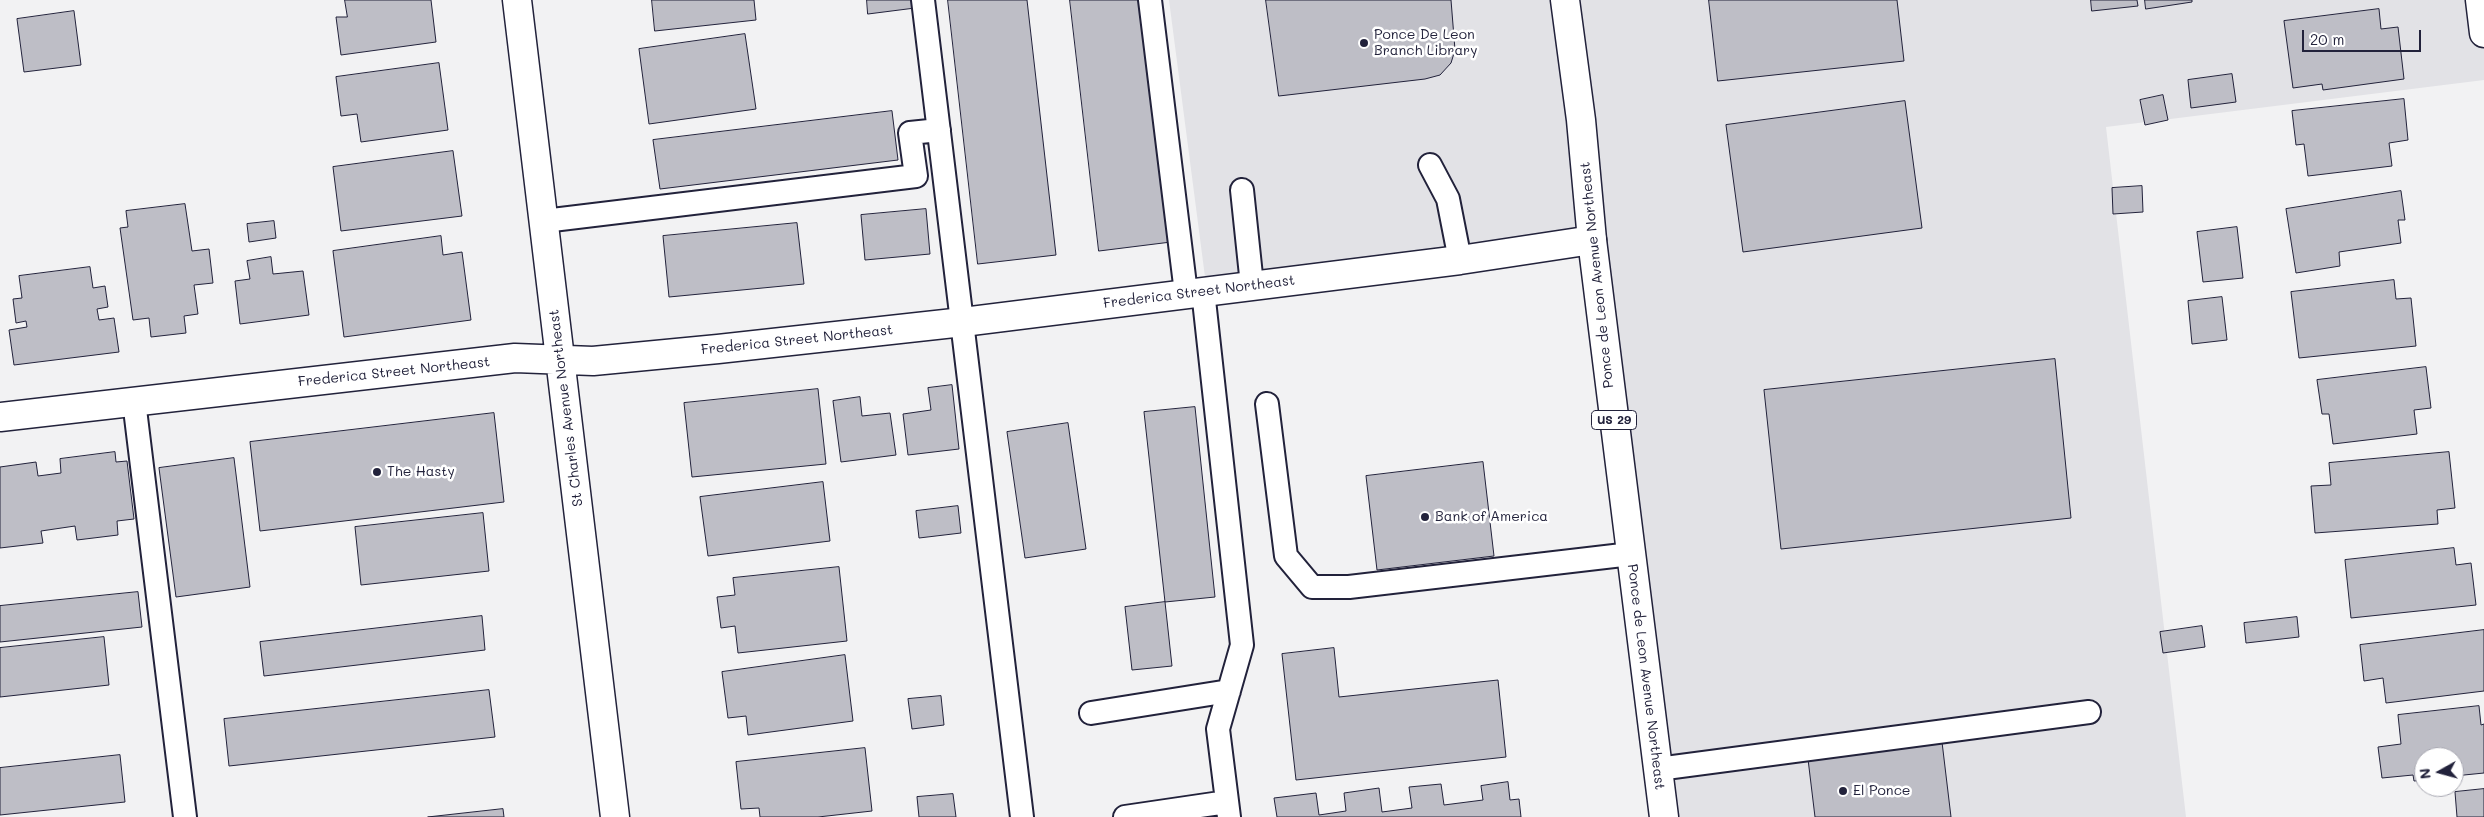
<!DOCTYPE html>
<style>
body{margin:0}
#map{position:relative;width:2484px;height:817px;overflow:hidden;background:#f2f2f3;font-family:Mali,sans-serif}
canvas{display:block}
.north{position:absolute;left:2414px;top:747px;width:50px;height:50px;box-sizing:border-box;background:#fff;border:1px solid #a7a7b1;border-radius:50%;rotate:263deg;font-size:14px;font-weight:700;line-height:20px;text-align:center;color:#22223b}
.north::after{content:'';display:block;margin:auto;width:18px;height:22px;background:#22223b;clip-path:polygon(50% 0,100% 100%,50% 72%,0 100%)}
.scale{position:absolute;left:2302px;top:30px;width:119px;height:22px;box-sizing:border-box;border:2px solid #22223b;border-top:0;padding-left:6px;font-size:15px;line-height:18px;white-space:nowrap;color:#22223b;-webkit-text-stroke:4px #fff;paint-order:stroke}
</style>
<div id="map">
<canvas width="2484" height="817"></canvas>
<div class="north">N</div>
<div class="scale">20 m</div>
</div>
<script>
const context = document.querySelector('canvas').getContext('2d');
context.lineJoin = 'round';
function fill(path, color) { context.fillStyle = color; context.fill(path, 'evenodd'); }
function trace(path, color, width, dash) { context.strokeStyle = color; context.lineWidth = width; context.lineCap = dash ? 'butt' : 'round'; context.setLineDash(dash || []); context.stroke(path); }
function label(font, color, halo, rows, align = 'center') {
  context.font = font + ' Mali,sans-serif'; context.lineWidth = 5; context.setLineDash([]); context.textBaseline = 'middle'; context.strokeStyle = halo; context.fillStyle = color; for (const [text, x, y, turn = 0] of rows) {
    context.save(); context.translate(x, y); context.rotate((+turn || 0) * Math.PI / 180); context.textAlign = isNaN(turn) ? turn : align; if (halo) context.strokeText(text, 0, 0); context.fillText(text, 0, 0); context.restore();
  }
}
fill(new Path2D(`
 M1169 0H2482L2484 22V80L2106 127 2186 817H1667L1603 239 1208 300Z`), '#e2e2e6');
const building = new Path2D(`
 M345 0H431L436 42 341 55 336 17H347Z
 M652 0H754L756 20 655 31Z
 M867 0H914L915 8 868 14Z
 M948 0H1027L1056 255 978 264Z
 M1070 0H1143L1171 242 1099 251Z
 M1266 0H1451L1455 50 1451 63 1440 75 1425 79 1279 96Z
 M1709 0H1897L1904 61 1718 81Z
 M2091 0H2137L2138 6 2092 11Z
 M2145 0H2192V2L2146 9Z
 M2379 9 2381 29 2398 27 2404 79 2323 90 2322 84 2293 88 2284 21Z
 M74 11 81 65 24 72 17 19Z
 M745 34 756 109 649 124 639 49Z
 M439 63 448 130 361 142 357 114 341 116 336 77Z
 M2232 74 2236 102 2191 108 2188 80Z
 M2163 95 2168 120 2145 125 2140 100Z
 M2404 99 2408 140 2389 143 2392 166 2308 176 2304 144 2296 145 2292 111Z
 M1905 101 1922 228 1743 252 1726 125Z
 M892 111 898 160 660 189 653 140Z
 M453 151 462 216 341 231 333 167Z
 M2142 186 2143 212 2113 214 2112 188Z
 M2401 191 2405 220H2398L2401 243 2339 252 2340 266 2296 273 2286 209Z
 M185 204 192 251 209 249 213 283 194 285 198 314 184 316 186 333 151 337 149 318 133 320 120 228 128 227 126 211Z
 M926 209 930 254 865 260 861 215Z
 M274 221 276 238 249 242 247 224Z
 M797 223 804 284 669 297 663 236Z
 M2237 227 2243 278 2203 282 2197 232Z
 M441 236 443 255 462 252 471 320 344 337 333 251Z
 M271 257 273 274 303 271 309 315 240 324 235 281 250 279 247 261Z
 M90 267 93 288 105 286 108 307 97 309 99 320 114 318 119 352 14 365 9 330 27 327 26 321 16 323 13 299 22 298 19 276Z
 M2394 280 2396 299 2411 298 2416 346 2299 358 2291 292Z
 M2222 297 2227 340 2192 344 2188 301Z
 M2055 359 2071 518 1781 549 1764 390Z
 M2426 367 2431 408 2414 410 2417 434 2333 444 2329 414H2322L2317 380Z
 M952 385 959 449 908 455 903 414 931 410 928 388Z
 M818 389 826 464 692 477 684 403Z
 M860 397 862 416 890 413 896 455 841 462 833 401Z
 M1195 407 1215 597 1165 602 1144 412Z
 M494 413 504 502 260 531 250 442Z
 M1068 423 1086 549 1025 558 1007 432Z
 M115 452 116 462 127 461 134 519 117 521 118 535 77 540 75 526 41 531 43 543 0 548V467L36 462 38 476 61 473 60 459Z
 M2449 452 2455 508 2437 510 2438 524 2315 533 2311 486 2331 485 2329 463Z
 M234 458 250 587 176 597 159 468Z
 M1483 462 1494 556 1377 570 1366 476Z
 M823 482 830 541 708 556 700 497Z
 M958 506 961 533 919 538 916 511Z
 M483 513 489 571 361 585 355 527Z
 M2454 548 2456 565 2471 563 2476 605 2351 618 2345 560Z
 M839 567 847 641 738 653 735 626 721 628 717 597 735 595 733 578Z
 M138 592 142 627 0 642V606Z
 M1165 602 1172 666 1132 670 1125 607Z
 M482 616 485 650 264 676 260 642Z
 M2297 617 2299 637 2246 643 2244 623Z
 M2202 626 2205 647 2163 653 2160 632Z
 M2484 630V691L2386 703 2383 678 2364 681 2360 645Z
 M104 637 109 685 0 697V648Z
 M1334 648 1339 697 1498 680 1506 757 1296 780 1282 654Z
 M845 655 853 721 748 735 746 716 728 718 722 672Z
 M489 690 495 737 229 766 224 719Z
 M941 696 944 725 912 729 908 699Z
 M2479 706 2481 725 2484 724V773L2454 776V757H2424V780L2414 781 2413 775 2382 778 2378 747 2401 744 2398 715Z
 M1942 742 1951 817H1815L1808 759Z
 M865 748 872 811 818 817H760L759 808 741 809 736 762Z
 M120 755 125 802 0 815V768Z
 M1508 782 1510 800 1519 799 1521 817H1277L1274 798 1316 793 1319 815 1346 811 1344 793 1379 788 1382 812 1412 808 1409 787 1441 784 1444 805 1483 800 1481 786Z
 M2484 789V817H2457L2455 792Z
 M953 794 956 817H919L917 797Z
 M503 809 504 817H428Z`);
fill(building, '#bebec6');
trace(building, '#22223b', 1);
const lane = new Path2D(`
 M923 0 1022 817
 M1150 0 1186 293
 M1430 165 1448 199 1460 260
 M1242 190 1252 285
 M544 221 916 176 910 133 939 130
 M1203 291 1242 645 1218 729 1229 817
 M134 401 185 817
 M1267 404 1286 556 1312 587H1349L1631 554
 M1091 713 1229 691
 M1658 769 2089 712
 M1125 817 1227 802`);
const street = new Path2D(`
 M517 0 615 817
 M2480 0 2484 33
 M0 417 515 358 593 361 718 349 963 322 1460 260 1592 240`);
const highway = new Path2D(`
 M1565 0 1581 120 1592 240 1664 817`);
trace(lane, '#22223b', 26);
trace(street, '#22223b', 31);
trace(highway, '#22223b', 31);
trace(lane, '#fff', 22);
trace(street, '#fff', 28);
trace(highway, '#fff', 28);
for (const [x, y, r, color] of [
 [1364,43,5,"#22223b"],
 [377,472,5,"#22223b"],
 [1425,517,5,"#22223b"],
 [1843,791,5,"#22223b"]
]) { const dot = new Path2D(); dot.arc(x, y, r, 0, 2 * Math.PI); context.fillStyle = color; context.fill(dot); trace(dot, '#fff', 2); }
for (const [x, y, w] of [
 [1614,420,45]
]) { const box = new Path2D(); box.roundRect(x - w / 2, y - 9.5, w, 19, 4); context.fillStyle = '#fff'; context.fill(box); trace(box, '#22223b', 1); }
label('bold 12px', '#22223b', null, [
 ["US 29",1614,420]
]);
label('14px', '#22223b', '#fff', [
 ["Ponce De Leon",1374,35],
 ["Branch Library",1374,51],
 ["The Hasty",387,472],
 ["Bank of America",1435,517],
 ["El Ponce",1853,791]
], 'left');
label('14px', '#22223b', '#fff', [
 ["Ponce de Leon Avenue Northeast",1597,275,-96],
 ["Frederica Street Northeast",1199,292,-7],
 ["Frederica Street Northeast",797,340,-6],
 ["Frederica Street Northeast",394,372,-6],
 ["St Charles Avenue Northeast",566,408,-97],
 ["Ponce de Leon Avenue Northeast",1646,677,83]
]);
</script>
